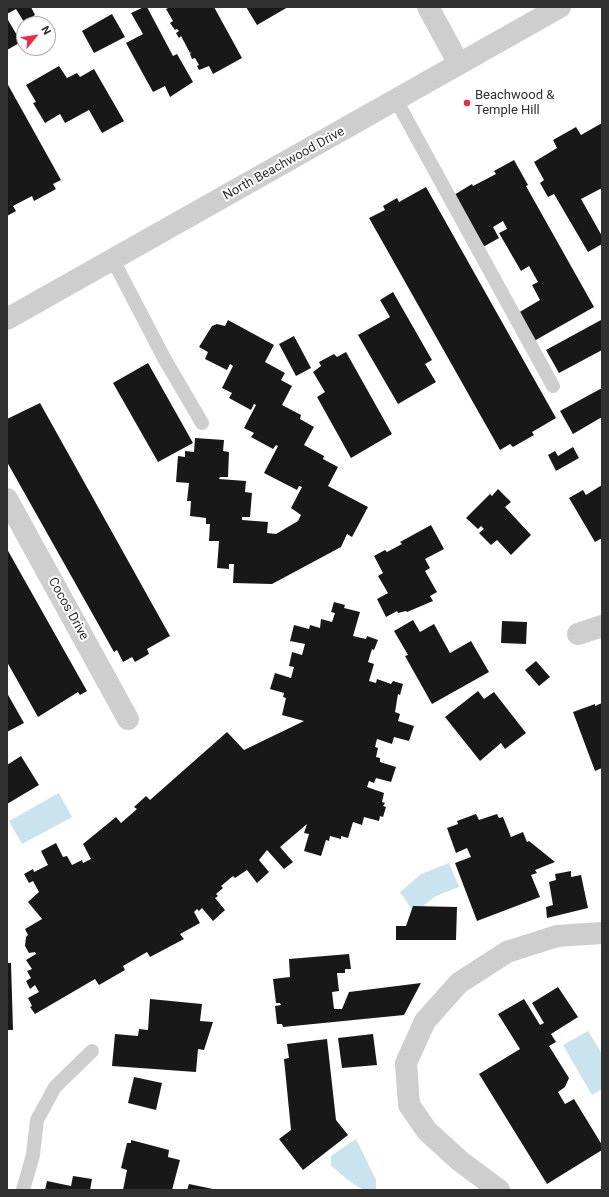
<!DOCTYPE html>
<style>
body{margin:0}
#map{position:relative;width:609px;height:1197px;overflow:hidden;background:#fff;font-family:Roboto,sans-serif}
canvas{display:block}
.frame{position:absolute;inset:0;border:8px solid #313131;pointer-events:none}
.north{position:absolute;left:16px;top:16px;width:40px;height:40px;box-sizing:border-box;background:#fff;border:1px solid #adadad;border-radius:50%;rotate:61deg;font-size:11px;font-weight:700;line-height:16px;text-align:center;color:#313131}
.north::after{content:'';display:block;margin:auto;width:14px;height:18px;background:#f12944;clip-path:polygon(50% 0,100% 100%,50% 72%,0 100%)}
</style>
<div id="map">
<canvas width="609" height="1197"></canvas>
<div class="frame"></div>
<div class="north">N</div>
</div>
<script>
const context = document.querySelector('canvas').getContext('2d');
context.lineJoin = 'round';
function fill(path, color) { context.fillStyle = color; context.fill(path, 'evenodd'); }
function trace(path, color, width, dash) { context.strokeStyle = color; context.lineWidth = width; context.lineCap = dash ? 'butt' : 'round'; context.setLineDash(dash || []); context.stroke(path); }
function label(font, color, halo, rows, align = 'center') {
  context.font = font + ' Roboto,sans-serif'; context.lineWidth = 4; context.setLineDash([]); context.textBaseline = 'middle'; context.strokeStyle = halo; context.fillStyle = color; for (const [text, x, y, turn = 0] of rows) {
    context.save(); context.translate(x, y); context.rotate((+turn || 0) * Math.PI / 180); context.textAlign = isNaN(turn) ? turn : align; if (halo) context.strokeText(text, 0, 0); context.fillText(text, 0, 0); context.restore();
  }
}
fill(new Path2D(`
 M59 793 72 817 22 844 9 821Z
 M449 863 459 887 436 896 414 913 400 892 421 874Z
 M588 1031 602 1054V1089L592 1095 563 1045Z
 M356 1139 376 1180V1189C362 1196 342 1174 331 1166V1156Z`), '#c9e3ef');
fill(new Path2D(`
 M7 7H31L35 15 24 22 16 9 7 14Z
 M144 7H147L173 56 177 54 193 82 170 97 165 86 153 92 126 43 143 34 131 13Z
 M170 7H214L242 58 213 74 209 66 199 70 197 66 199 65 195 58 192 59 190 54 192 52 190 53 181 36 179 38 176 33 179 31 177 29 175 30 170 23 173 21 166 9Z
 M246 7H288L257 25Z
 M112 14 125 37 94 53 82 31Z
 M8 20 21 42 7 50V21Z
 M59 66 67 78 77 73 80 77 94 69 124 121 102 133 89 110 65 123 60 114 45 123 33 103 36 102 26 85Z
 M7 83 61 180 53 184 56 189 34 201 32 196 13 206 16 211 7 216Z
 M602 123V188L581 199 602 236V244L588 252 554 194 548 197 540 183 544 180 534 162 557 148 553 140 576 127 581 135Z
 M514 160 528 185 526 186 594 307 534 341 518 313 540 300 532 285 538 282 529 266 521 271 499 233 507 229 503 221 493 227 499 238 483 247 454 195 472 184 473 186 496 174 494 171Z
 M426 187 556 418 532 432 534 435 513 447 510 444 500 450 369 218 385 210 383 206 397 198 399 202Z
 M393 292 432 360 425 364 436 382 398 404 358 335 390 317 380 300Z
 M228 320 274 345 265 362 285 373 281 380 292 386 282 405 301 415 300 419 314 427 304 445 324 456 323 459 338 467 328 486 368 507 352 537 347 534 341 547 272 584 233 583 234 564H229V569L217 568 219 541H209L210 524H206V518L190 516 191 501H187L189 483 176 482 178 456 185 457V451L194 452 195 438 224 440 223 451 229 452 228 477H220L219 479 246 481 245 492 252 493 250 517H242V520L268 522 267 533 276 534 298 521 301 515 291 508 302 487 299 486 297 490 264 473 278 446 276 445 273 449 251 437 254 433 244 428 256 405 254 404 251 410 229 398 232 393 222 388 233 366 230 364 227 370 205 359 208 352 199 347 212 326 217 324 225 326Z
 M601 320 602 350 559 373 546 350Z
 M294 336 311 368 296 376 279 344Z
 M346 352 392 434 351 458 317 397 325 392 313 372 321 366 319 362 334 354 337 357Z
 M148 363 193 443 158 462 113 383Z
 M602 388V417L573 434 560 411Z
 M40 403 170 636 147 649 149 654 135 662 132 657 123 662 117 650 114 652 7 462V419Z
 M573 447 579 458 556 471 548 455 555 451 558 456Z
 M602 485V538L595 542 569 498 583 490 586 495Z
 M498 489 511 502 505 507 531 535 511 555 497 540 491 545 479 533 484 529 481 526 478 529 466 518 490 494 492 496Z
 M431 525 444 549 425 559 430 568 425 571 437 592 430 596 433 601 407 612 406 611 398 613 397 611 386 617 377 599 388 593 378 576 383 573 374 556 385 550 387 552 402 544 400 542Z
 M7 549 87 691 80 695 78 692 38 717 7 662Z
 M334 602 345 605 344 608 360 612 353 636 366 639 367 636 378 640 374 650 372 649 368 662 374 664 369 681 376 683 377 679 391 684 393 681 403 684 400 695 398 694 395 712 400 714 398 721 414 726 409 741 394 737 392 744 377 739 375 747 378 748 376 757 380 758V762L396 767 391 782 376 778 374 783 369 781 367 787 384 793 382 802 385 803 383 806 386 807 383 817 380 816 379 821 364 817 362 825 353 822 348 838 341 836V839L330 836 329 841 326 840 321 856 304 851 309 834 304 833 307 824 280 847 293 862 284 869 267 850 259 860 269 872 257 883 247 870 235 878 233 876 221 886 223 888 216 894 218 896 215 898 225 910 213 921 202 908 199 911 197 909 194 912 200 923 180 934 184 939 150 957 147 952 123 966 125 970 99 985 95 979 35 1014 30 1007 32 1006 28 998 39 992 35 985 30 989 26 981 31 978 27 971 32 969 26 960 36 954 35 952 29 953 25 946 26 937 28 935 25 929 42 919 28 902 39 892 33 881 29 883 24 874 33 869 34 872 48 865 41 851 56 843 63 857 67 856 72 865 82 860 83 863 91 859 83 844 116 817 121 823 137 809 134 807 146 796 150 800 227 732 244 750 304 721 282 715 286 698 283 697 284 693 270 689 275 673 291 678 294 667 289 666 292 652 302 655 305 644 290 641 294 625 309 629 310 625 320 628 321 619 332 622 335 613 331 612Z
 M413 620 420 632 434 624 450 653 471 641 489 672 432 704 405 656 408 655 394 631Z
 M502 621 527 622 526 644 501 643Z
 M536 661 550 677 539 686 525 670Z
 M478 691 484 699 494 692 526 733 505 749 501 743 480 761 445 717Z
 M7 693 24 723 7 732Z
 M602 703V768L595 771 573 712 595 704V706Z
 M21 756 39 785 7 804V765Z
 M476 814 479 820 497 814 499 818 503 817 511 837 523 832 527 842 529 841 555 862 535 870 537 873 531 875 540 897 477 921 455 863 471 857 467 848 456 853 447 828 458 824 457 821Z
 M571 871V877L581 875 588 908 547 918 546 907 553 905 549 882 556 880 555 874Z
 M413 906 457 907 456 940H396V926H406Z
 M349 954 351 969H345V973H337L339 991 332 992 334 1009H342L349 992 421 983 404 1015 283 1027 282 1024H277L275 1006 281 1005 280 1003H276L273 979 290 977 289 959Z
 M7 963H11L13 1030H7Z
 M558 987 578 1017 551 1034 556 1042 549 1046 569 1078 565 1087 558 1092 565 1104 574 1099 602 1145V1150L547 1184 479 1074 520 1049 498 1014 524 999 540 1025 544 1023 532 1003Z
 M150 999 202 1004 200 1021 213 1022 204 1050 198 1049 196 1072 112 1066 115 1034 138 1036 139 1029 148 1030Z
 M373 1034 377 1065 342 1068 338 1038Z
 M327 1039 336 1120 348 1135 303 1170 279 1139 291 1130 284 1059 289 1058 287 1044Z
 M134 1077 162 1083 156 1110 128 1103Z
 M131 1140 169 1150 168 1157 180 1160 172 1190H123L127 1170 121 1168 127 1143H131Z
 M73 1176 92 1179 90 1190H45L47 1181 71 1186Z
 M189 1184 213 1189V1190H187Z`), '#181818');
trace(new Path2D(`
 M396 100 553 386
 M113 260 164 358 202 423
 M23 1190 33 1155 37 1120 55 1087 92 1051`), '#cecece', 14);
trace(new Path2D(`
 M428 7 459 64
 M7 499 128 719
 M578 634 602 626
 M499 1190 460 1161 427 1131 409 1105 406 1063 425 1021 459 983 507 952 557 936 602 933`), '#cecece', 22);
trace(new Path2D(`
 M7 319 560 7`), '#cecece', 22);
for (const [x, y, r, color] of [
 [467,103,4,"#f12944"]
]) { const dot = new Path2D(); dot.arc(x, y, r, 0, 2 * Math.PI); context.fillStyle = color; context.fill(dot); trace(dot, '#fff', 1.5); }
label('13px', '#313131', '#fff', [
 ["Beachwood &",475,96],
 ["Temple Hill",475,111]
], 'left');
label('13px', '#313131', '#fff', [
 ["North Beachwood Drive",284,164,-29],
 ["Cocos Drive",68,609,61]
]);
</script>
